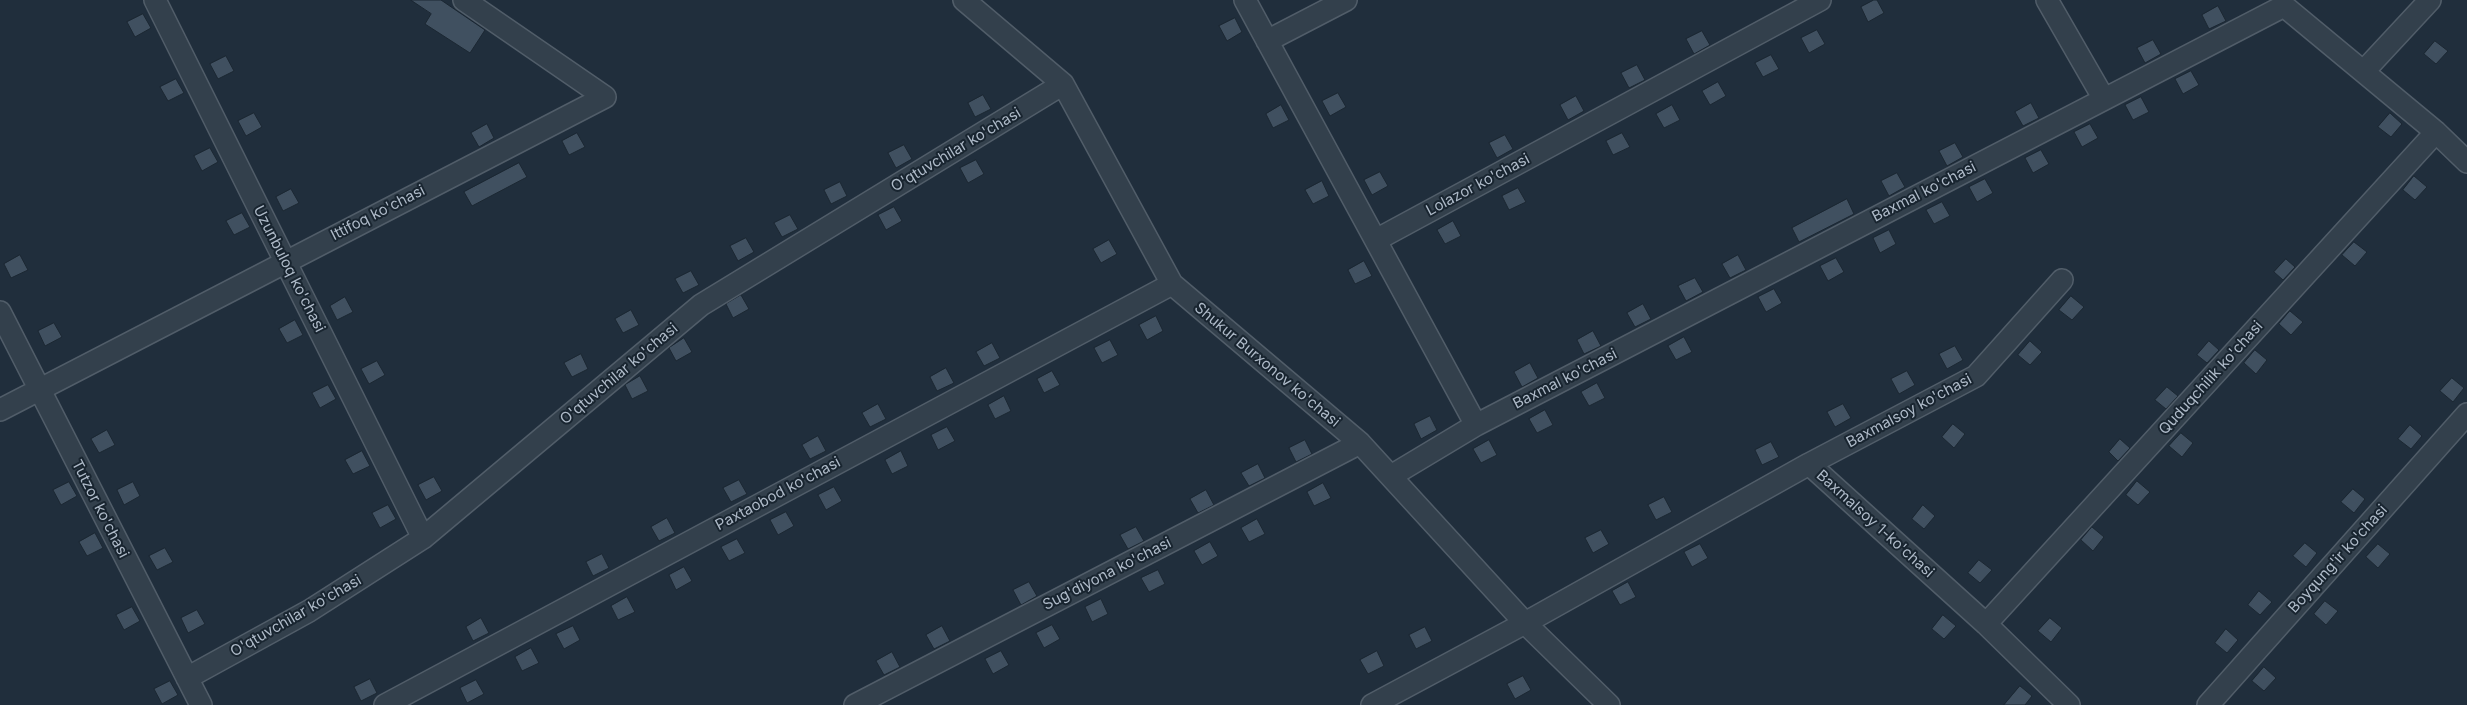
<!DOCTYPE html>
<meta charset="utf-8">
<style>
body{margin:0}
canvas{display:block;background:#202e3c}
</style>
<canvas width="2467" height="705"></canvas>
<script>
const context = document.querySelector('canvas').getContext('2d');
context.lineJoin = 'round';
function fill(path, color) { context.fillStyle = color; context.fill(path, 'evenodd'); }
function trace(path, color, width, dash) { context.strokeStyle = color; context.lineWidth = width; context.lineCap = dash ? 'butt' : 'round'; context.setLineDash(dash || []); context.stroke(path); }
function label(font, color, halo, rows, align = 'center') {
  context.font = font + ' Inter,sans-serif'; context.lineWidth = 4; context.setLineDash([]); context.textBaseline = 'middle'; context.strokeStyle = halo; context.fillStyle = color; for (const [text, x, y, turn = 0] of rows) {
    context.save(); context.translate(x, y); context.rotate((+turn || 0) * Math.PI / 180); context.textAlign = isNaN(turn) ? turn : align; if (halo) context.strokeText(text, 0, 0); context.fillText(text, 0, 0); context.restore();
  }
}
const building = new Path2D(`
 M411 0H441L485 30 470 53 425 24 431 14Z
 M1874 0H1877L1884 13 1868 22 1861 7Z
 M2218 6 2226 21 2209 29 2202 15Z
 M143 14 151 28 135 37 127 22Z
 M1235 18 1242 32 1227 41 1219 26Z
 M1817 30 1825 44 1809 53 1801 38Z
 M1702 31 1710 45 1694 54 1686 39Z
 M2153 40 2161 54 2145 63 2137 48Z
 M2435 41 2448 51 2436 64 2424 54Z
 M1771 55 1779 69 1763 77 1755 63Z
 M226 56 234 71 218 79 210 64Z
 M1637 65 1645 80 1629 88 1621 73Z
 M2191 71 2199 85 2183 94 2175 79Z
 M176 79 184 93 168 101 160 87Z
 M1718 82 1726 96 1710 105 1702 91Z
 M1338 93 1346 107 1330 116 1322 101Z
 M983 95 991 109 975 117 968 103Z
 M1576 96 1584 111 1568 120 1560 105Z
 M2141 97 2149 112 2133 120 2125 105Z
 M2031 103 2039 118 2023 126 2015 112Z
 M1281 105 1289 120 1273 128 1266 114Z
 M1672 105 1680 120 1664 128 1656 114Z
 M254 113 262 127 246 136 238 121Z
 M2390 113 2402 124 2391 137 2378 127Z
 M487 124 494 138 479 147 471 133Z
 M2090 124 2098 138 2082 147 2074 132Z
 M577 133 585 147 569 155 562 141Z
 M1622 133 1630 147 1613 155 1606 141Z
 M1505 135 1513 149 1497 158 1489 143Z
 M1955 143 1963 157 1947 166 1939 151Z
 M904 145 912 159 896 168 888 153Z
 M210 148 218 162 202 171 194 156Z
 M2041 150 2049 164 2033 173 2025 158Z
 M976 160 984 174 968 183 960 168Z
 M519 163 527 177 472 206 464 192Z
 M1380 172 1388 186 1372 195 1364 180Z
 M1897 173 1905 187 1889 196 1881 181Z
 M2414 176 2427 187 2415 200 2403 190Z
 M1985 179 1993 193 1977 202 1969 187Z
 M1322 181 1329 196 1313 204 1305 190Z
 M840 182 847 196 831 204 824 190Z
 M1518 188 1526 202 1509 210 1502 196Z
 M291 189 299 203 283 211 276 197Z
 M1847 199 1854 214 1799 242 1792 228Z
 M1942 202 1950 216 1934 224 1926 210Z
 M894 207 902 221 886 230 878 215Z
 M242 213 250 227 234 235 226 221Z
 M790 215 798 229 782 237 774 223Z
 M1453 221 1461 236 1445 244 1437 230Z
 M1889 230 1896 244 1880 253 1873 238Z
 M746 238 754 252 738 261 730 246Z
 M1109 240 1117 254 1101 263 1093 249Z
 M2354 242 2367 252 2355 266 2342 255Z
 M20 255 28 270 11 278 4 264Z
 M1738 255 1746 270 1730 278 1722 264Z
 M1836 258 1844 272 1828 281 1820 266Z
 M2286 259 2295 267 2283 280 2274 272Z
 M1364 261 1372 276 1355 284 1348 270Z
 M691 271 699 285 683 293 675 279Z
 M1695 278 1703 292 1686 301 1678 286Z
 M1774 289 1782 303 1766 312 1758 297Z
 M741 295 749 309 733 318 726 304Z
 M2071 296 2084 307 2072 320 2059 310Z
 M345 297 353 312 337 320 330 306Z
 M1643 304 1651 319 1635 327 1627 313Z
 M631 310 639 325 623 333 615 319Z
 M2290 311 2303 322 2291 335 2279 324Z
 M1156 316 1163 331 1147 340 1139 325Z
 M295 320 303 335 287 343 279 329Z
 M54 323 62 337 45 346 38 331Z
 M1593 331 1601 346 1584 354 1577 340Z
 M1684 337 1692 352 1676 360 1668 346Z
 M684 338 692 352 676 361 669 348Z
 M1110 340 1118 355 1102 363 1094 348Z
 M2030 341 2042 352 2030 365 2018 355Z
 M2209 341 2219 350 2207 363 2197 355Z
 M992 343 1000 358 984 366 976 352Z
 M1955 346 1963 360 1947 369 1939 354Z
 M2255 350 2267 360 2256 374 2244 363Z
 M581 354 588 369 572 377 564 363Z
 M377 361 385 375 369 384 361 369Z
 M1530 363 1538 378 1522 387 1514 372Z
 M946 368 954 383 937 391 930 377Z
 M1052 371 1060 385 1044 393 1037 379Z
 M1907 371 1915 385 1899 394 1891 379Z
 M640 376 648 391 632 399 625 385Z
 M2452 378 2464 388 2453 402 2440 391Z
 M1597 383 1605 398 1589 406 1581 392Z
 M328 385 336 399 320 408 312 393Z
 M2167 387 2178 396 2166 409 2155 400Z
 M1004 396 1011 411 995 419 988 405Z
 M878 404 886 419 870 427 862 413Z
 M1843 404 1851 418 1835 427 1827 412Z
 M1545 410 1553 425 1537 433 1529 419Z
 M1430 416 1437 430 1421 439 1414 424Z
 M1953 424 1965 434 1954 448 1942 437Z
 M2410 425 2422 436 2411 449 2398 439Z
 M947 427 955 441 938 450 931 435Z
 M107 430 115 445 99 453 91 439Z
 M2181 433 2193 443 2182 457 2169 446Z
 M818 436 826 451 810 459 802 445Z
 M2120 439 2130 448 2118 461 2109 452Z
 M1305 440 1312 454 1296 462 1289 448Z
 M1489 440 1497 455 1481 463 1473 449Z
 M1771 442 1779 457 1762 465 1755 450Z
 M362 451 370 466 353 474 345 460Z
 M901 451 908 466 892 474 885 460Z
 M1258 464 1265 478 1249 486 1241 473Z
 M434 477 442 491 426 500 418 485Z
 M739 480 747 494 731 502 723 488Z
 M2137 481 2150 492 2138 505 2126 495Z
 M69 482 77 496 61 505 53 490Z
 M133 482 140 496 124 505 117 490Z
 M1323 483 1331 498 1314 506 1307 492Z
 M834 487 842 501 826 510 818 495Z
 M2353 489 2365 499 2354 513 2341 502Z
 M1206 490 1214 505 1198 513 1190 499Z
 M1664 497 1672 512 1656 520 1648 505Z
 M388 505 396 519 380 528 372 513Z
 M1923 505 1935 516 1924 529 1912 519Z
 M786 512 794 526 778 535 770 520Z
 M667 518 675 533 659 541 651 527Z
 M1257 519 1265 534 1249 542 1241 528Z
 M1136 527 1144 541 1128 549 1120 535Z
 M2092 527 2104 537 2093 551 2081 540Z
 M1601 530 1609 544 1593 553 1585 538Z
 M95 533 103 548 87 556 79 542Z
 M737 539 745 553 729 561 721 547Z
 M1210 542 1218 556 1202 565 1194 551Z
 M2305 543 2317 553 2306 567 2293 556Z
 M1700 544 1708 558 1692 567 1684 552Z
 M2378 544 2390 554 2378 568 2366 557Z
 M165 548 173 562 157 570 149 556Z
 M602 554 609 568 593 576 586 562Z
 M1979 560 1992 570 1980 583 1968 573Z
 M684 567 692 581 676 590 669 575Z
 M1158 570 1165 584 1149 592 1141 578Z
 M1029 582 1037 596 1021 605 1013 590Z
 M1628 582 1636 597 1620 605 1612 591Z
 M2259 591 2272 602 2260 615 2248 605Z
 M627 597 635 612 618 620 611 606Z
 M1101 599 1108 614 1092 622 1085 607Z
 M2325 601 2338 611 2326 625 2314 614Z
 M132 607 140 621 124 630 116 615Z
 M197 610 205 624 188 633 181 618Z
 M1943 615 1956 626 1944 639 1932 629Z
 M481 618 489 633 473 641 466 627Z
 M2050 618 2062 628 2051 642 2038 631Z
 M1052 625 1060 639 1044 648 1036 633Z
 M573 626 580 640 564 649 556 634Z
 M942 626 950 641 934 649 926 635Z
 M1425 627 1432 641 1416 649 1409 635Z
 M2226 629 2238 640 2227 653 2215 643Z
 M531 648 539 663 522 671 515 657Z
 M1001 651 1009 665 993 674 985 659Z
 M1377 651 1384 666 1368 674 1360 660Z
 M892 652 900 667 884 675 876 661Z
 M2264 667 2276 678 2264 691 2252 681Z
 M1523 676 1531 690 1515 699 1507 684Z
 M370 679 377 693 361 701 354 687Z
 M476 680 484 694 467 703 460 688Z
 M170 681 178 695 162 704 154 689Z
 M2020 686 2032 696 2025 705H2004Z`);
fill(building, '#405060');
trace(building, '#1b2732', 1);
const street = new Path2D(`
 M155 0 423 538
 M964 0 1063 84 1172 284 1360 443 1525 623 1609 705
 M1245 0 1476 425
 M2047 0 2104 99
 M1267 41 1346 0
 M2364 71 2430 0
 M1376 240 1820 0
 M0 312 201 705
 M0 410 605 97 464 0
 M1809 464 1976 376 2062 280
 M1391 476 1476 425 2284 6 2436 132 2467 162
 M1986 624 2436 132
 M187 678 309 611 423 538 701 305 1063 84
 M385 705 1172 284
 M855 705 1360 443
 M1372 705 1525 623 1809 464 1986 624 2069 705
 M2208 705 2467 414`);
trace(street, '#515d69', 24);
trace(street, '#33404c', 21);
label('15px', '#aebac8', '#192530', [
 ["O'qtuvchilar ko'chasi",956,150,-31],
 ["Lolazor ko'chasi",1478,185,-28],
 ["Baxmal ko'chasi",1924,192,-27],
 ["Ittifoq ko'chasi",378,213,-27],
 ["Uzunbuloq ko'chasi",289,269,63],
 ["Shukur Burxonov ko'chasi",1267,365,40],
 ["O'qtuvchilar ko'chasi",619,374,-40],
 ["Quduqchilik ko'chasi",2211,378,-48],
 ["Baxmal ko'chasi",1565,379,-27],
 ["Baхmalsoy ko'chasi",1909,411,-28],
 ["Paxtaobod ko'chasi",778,494,-28],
 ["Tutzor ko'chasi",100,509,63],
 ["Baxmalsoy 1-ko'chasi",1875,524,42],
 ["Boyqung'ir ko'chasi",2338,559,-48],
 ["Sug'diyona ko'chasi",1107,574,-27],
 ["O'qtuvchilar ko'chasi",296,616,-30]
]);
</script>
